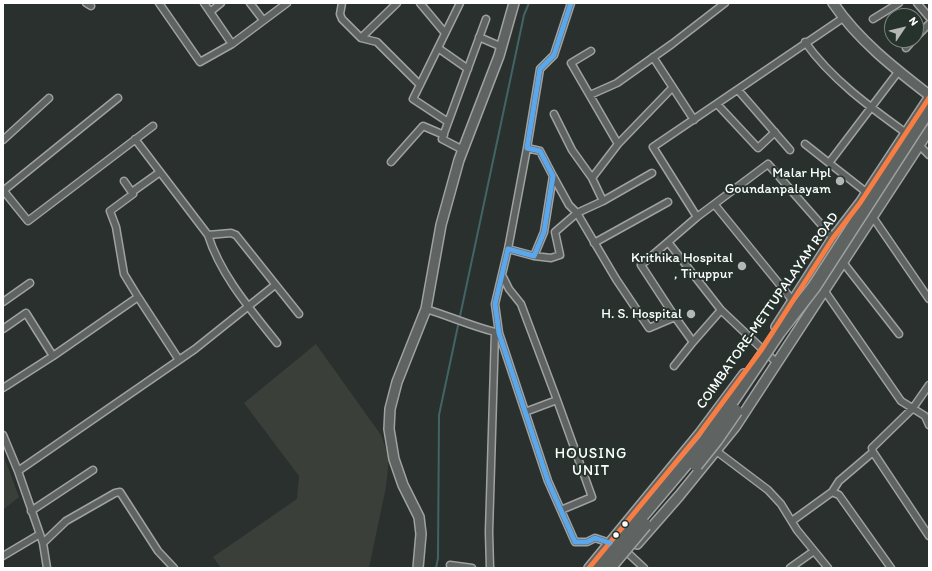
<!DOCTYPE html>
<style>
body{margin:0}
#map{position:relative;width:932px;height:571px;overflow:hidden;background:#29302d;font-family:Itim,sans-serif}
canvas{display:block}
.frame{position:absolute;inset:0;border:4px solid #fff;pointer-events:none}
.north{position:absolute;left:884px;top:8px;width:40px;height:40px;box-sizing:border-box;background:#26332d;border:1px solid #7d8581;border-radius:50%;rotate:55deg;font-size:11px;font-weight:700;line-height:16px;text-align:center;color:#fff}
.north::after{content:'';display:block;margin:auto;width:14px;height:18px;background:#b4b7b6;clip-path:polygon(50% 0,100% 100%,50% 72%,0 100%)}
</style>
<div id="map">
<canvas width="932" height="571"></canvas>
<div class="frame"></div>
<div class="north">N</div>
</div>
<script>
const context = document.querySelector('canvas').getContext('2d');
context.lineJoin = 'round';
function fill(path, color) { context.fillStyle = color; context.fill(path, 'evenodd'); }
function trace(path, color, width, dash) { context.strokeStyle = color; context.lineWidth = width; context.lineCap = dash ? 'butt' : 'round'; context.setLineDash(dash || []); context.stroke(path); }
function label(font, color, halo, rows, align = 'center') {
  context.font = font + ' Itim,sans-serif'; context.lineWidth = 4; context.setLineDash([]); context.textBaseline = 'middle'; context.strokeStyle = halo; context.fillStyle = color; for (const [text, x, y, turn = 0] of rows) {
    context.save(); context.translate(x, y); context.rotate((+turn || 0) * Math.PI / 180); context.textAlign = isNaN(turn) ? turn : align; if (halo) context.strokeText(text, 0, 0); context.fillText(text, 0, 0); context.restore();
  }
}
fill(new Path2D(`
 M316 344 381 435 389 458 386 487 369 568H221L213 557 297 499 299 476 244 403Z
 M3 454 19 497 3 510Z`), '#3a4039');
trace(new Path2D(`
 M436 568 438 558 439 415 524 15 529 3`), '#436467', 2);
const street = new Path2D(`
 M86 3 91 6
 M159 3 200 62 232 44 287 3
 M204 3 232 44
 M250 3 263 20
 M342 3 340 14 342 19 361 38 377 42 420 85
 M420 3 445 33
 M571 3 554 55 540 69 527 148 540 151 553 176 544 232 534 256 508 249 495 304 499 333 548 481 575 542H587L595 538 610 543
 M917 3 929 17
 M210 12 221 3
 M873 19 899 3
 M479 37 502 47
 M916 37 929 24
 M361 38 397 3
 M805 42C831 79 870 107 906 133
 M438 48 468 69
 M906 48 913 40
 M591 51 571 63 618 144
 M653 57 694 120
 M738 90 790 150
 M590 95 617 83 672 44 725 3
 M717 104 758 148 775 132
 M554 114 572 150 592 178
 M448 122 413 99 460 3
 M135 139 208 235C221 276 251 310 277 343
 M3 140 49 98
 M805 144 829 163 898 72
 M919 145 929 155
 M463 150 442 139 486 19
 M391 162 423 126 444 135
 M829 163 866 192
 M553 176 569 205 577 213 616 279 649 328 675 317 693 342 721 310
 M3 190 28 221 153 126
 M3 191 118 98
 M132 192 160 172
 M603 201 652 173
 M715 205 793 301
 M872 216 929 299
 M697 217 653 147 843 18
 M208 235 231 233 236 235 299 314
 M668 242 697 217 768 164 833 238
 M594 243 668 202
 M508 249 527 148
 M534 256 551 258 560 255 555 232 577 213 603 201 592 178 618 144 672 88
 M842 261 899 334
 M503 277 509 289 521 304 557 400 525 412
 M824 290 901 401 925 416 929 425
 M138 297 179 360
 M3 302 30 283
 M426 309C449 316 471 326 495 332
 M675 317 641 265 668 242 721 310 777 363
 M3 329 26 313 53 356
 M674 366 693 342
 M3 388 53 356 138 297 124 274 116 227 110 211 133 194 124 181
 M557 400 592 497 561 510
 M3 435 18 471 43 543 47 568
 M715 450 768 490 781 504 797 530 828 568
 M873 452 929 536
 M18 471 195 349 275 285
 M31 511 93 470
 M792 521 832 492
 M43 543 66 521 115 493 120 492 158 551 174 568
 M629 554 644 568
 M3 556 40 534
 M450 565 472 568
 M490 568 489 532 495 332 499 333
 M790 568 814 551
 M891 568 839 495 832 492 839 481 873 452 872 448 913 408 929 385`);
const secondary = new Path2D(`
 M833 3C858 40 894 68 929 95
 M776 327 833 238 860 203 929 98
 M637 544 679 496 735 427 929 130
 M418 568 421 534 419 517 403 485 394 459 389 429 390 409 397 382 426 309 441 225 459 160 499 56 514 3
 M589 568 700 433 744 374`);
trace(street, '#9fa2a0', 9);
trace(secondary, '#9fa2a0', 12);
trace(street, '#5f6362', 6);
trace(secondary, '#5f6362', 9);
const highwayBridge = new Path2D(`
 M696 465 716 440 736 411
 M598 568 705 441 779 332 814 287 929 109
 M609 568 645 525`);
trace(highwayBridge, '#9fa2a0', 15, []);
trace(highwayBridge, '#5f6362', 12);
trace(new Path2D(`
 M589 568 700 433 762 349 833 238 860 203 929 98`), '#f77d43', 5);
trace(new Path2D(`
 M571 3 554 55 540 69 527 148 540 151 553 176 544 232 534 256 508 249 495 304 499 333 548 481 575 542H587L595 538 610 543`), '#5aa8eb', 5);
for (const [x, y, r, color] of [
 [840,181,5,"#b4b7b6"],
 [742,266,5,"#b4b7b6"],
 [691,314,5,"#b4b7b6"],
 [625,524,3.5,"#fff"],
 [616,535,3.5,"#fff"]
]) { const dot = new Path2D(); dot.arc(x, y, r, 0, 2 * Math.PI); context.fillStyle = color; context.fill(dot); trace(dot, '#26332d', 1.5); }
label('14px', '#fff', '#26332d', [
 ["Malar Hpl",831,173],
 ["Goundanpalayam",831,189],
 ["Krithika Hospital",733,258],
 [", Tiruppur",733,274],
 ["H. S. Hospital",682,314]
], 'right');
label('14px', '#fff', '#26332d', [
 ["COIMBATORE-METTUPALAYAM ROAD",768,311,-55]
]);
context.letterSpacing = '1px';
label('15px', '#fff', '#26332d', [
 ["HOUSING",591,454],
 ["UNIT",591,471]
]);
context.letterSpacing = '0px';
</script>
